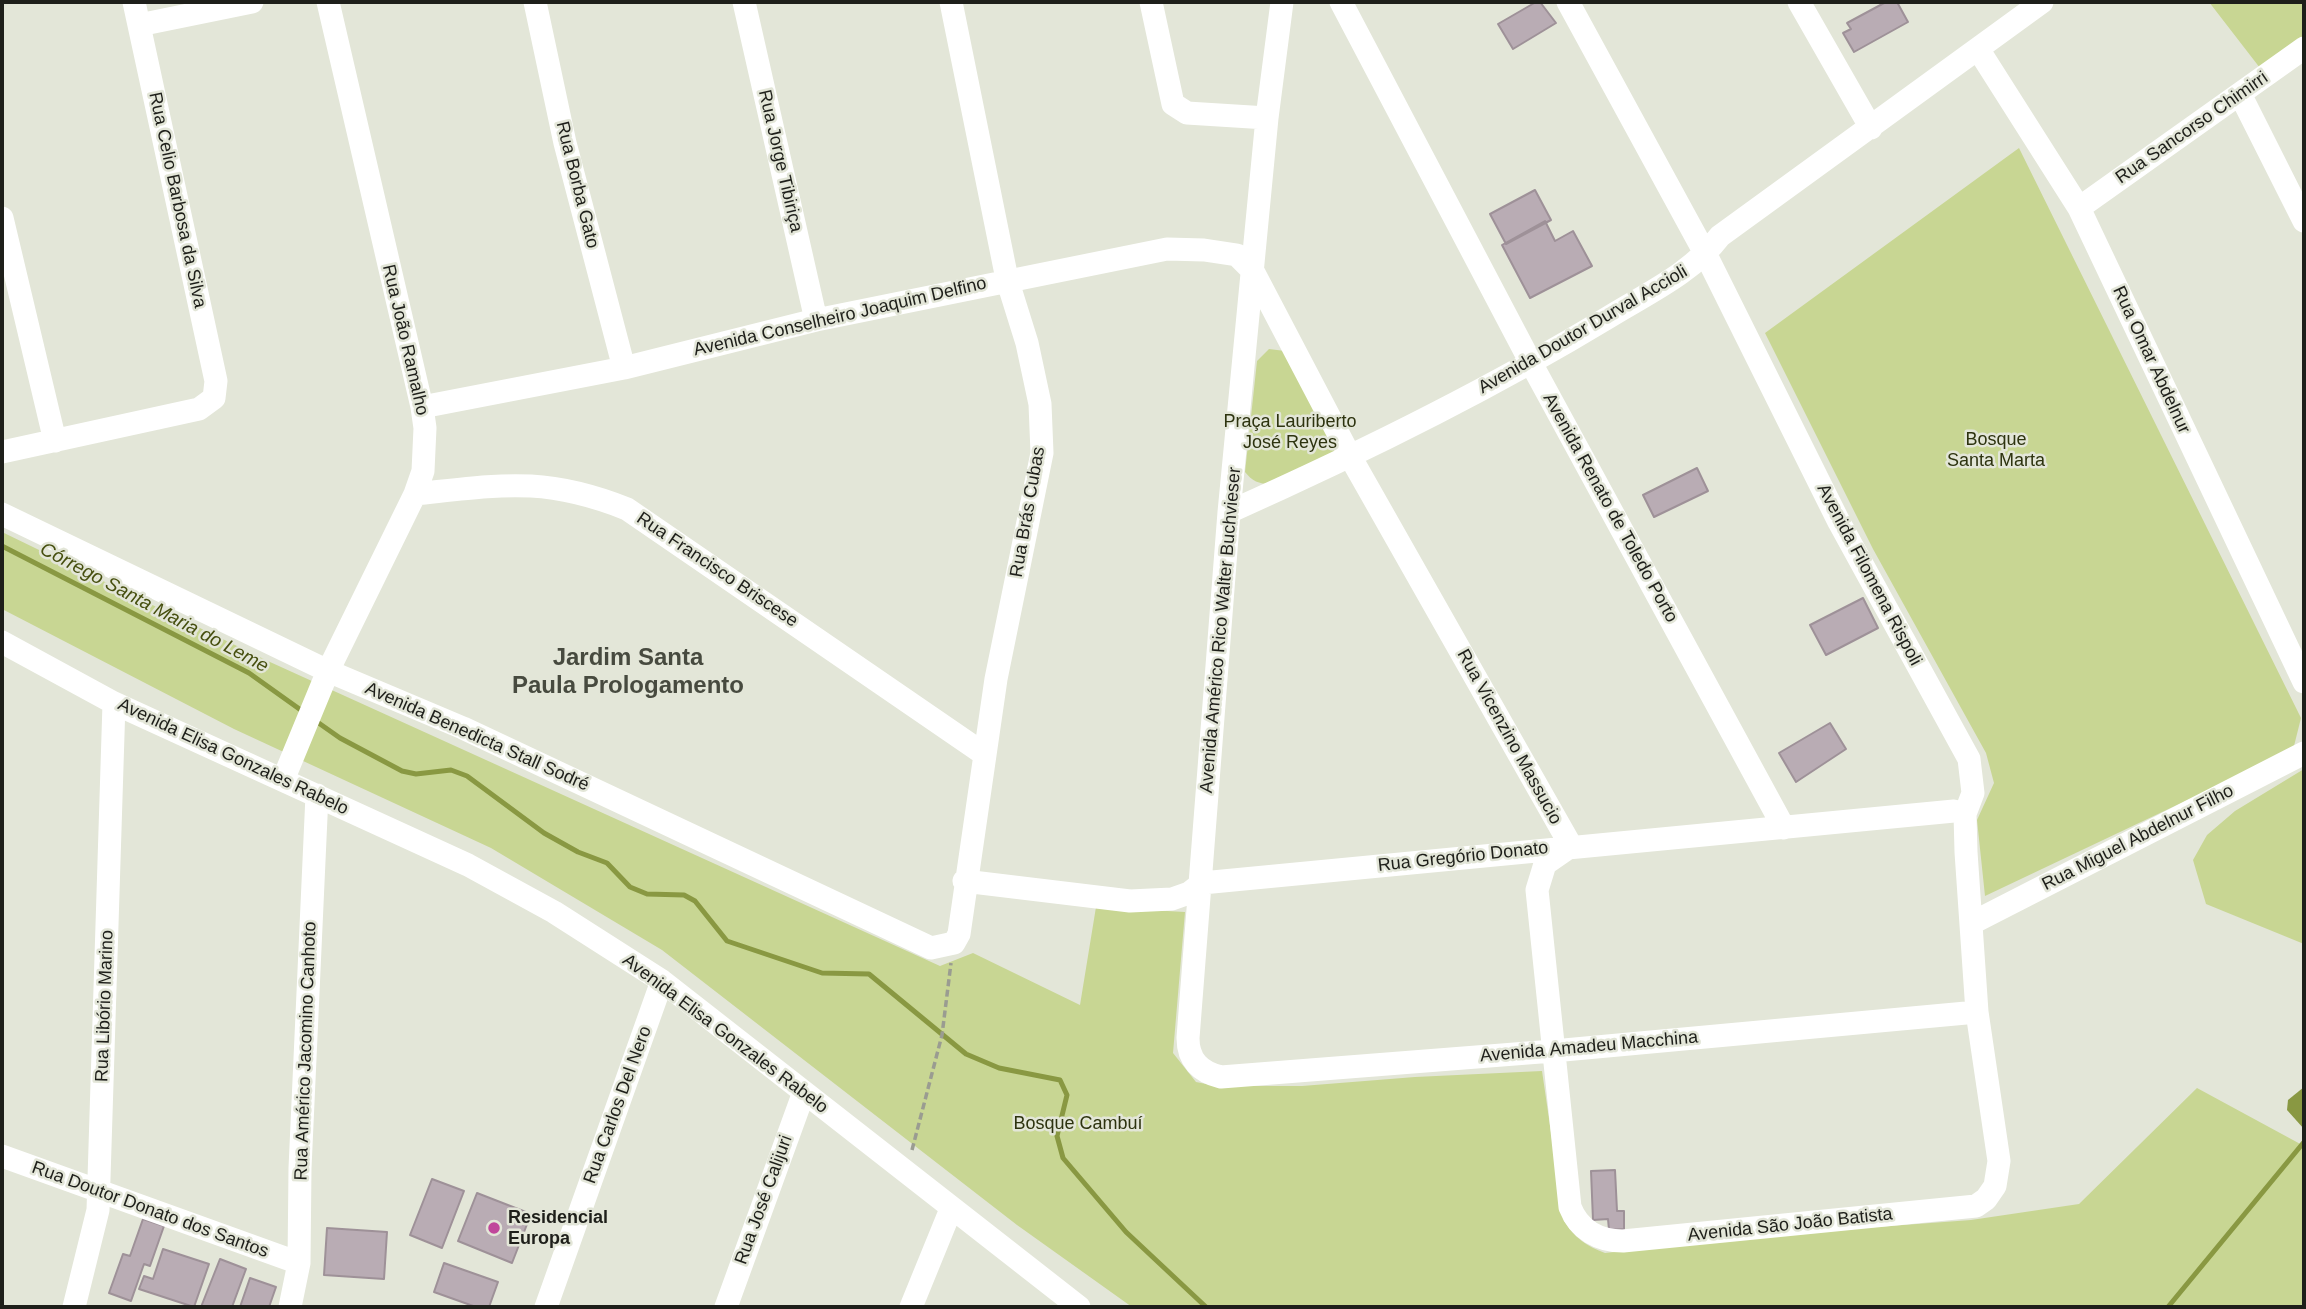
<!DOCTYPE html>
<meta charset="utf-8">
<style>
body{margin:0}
#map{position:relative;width:2306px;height:1309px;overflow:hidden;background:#e3e6d8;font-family:Helvetica,sans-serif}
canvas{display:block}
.frame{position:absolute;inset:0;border:4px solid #1e1f1a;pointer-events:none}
</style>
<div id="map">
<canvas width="2306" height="1309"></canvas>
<div class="frame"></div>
</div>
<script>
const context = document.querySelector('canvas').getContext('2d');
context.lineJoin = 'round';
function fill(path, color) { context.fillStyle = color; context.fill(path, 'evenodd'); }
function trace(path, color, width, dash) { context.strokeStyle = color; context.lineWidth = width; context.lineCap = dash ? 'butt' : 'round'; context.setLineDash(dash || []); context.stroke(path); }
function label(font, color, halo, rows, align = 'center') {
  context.font = font + ' Helvetica,sans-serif'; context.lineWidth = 5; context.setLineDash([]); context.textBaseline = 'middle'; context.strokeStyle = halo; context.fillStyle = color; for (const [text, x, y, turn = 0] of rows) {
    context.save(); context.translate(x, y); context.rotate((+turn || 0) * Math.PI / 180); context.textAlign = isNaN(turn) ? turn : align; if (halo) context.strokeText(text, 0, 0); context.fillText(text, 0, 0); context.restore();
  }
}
fill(new Path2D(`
 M2209 2H2304V36L2260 68Z
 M2019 148 2301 718 2293 750 1985 896 1977 820 1994 783 1986 753 1873 549 1765 333Z
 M1269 349 1285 351 1340 449 1270 484C1259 484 1252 481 1245 472L1257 361Z
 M2 532 270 662 940 966 973 953 1080 1005 1096 907 1185 912 1173 1053 1196 1082 1216 1086H1302L1415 1077 1542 1071 1564 1221C1575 1238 1586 1246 1605 1253L1768 1235 1971 1220 2079 1204 2197 1088 2304 1146V1307H1132L1017 1225 662 950 491 848 234 729 2 609Z
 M2304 769V944L2206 904 2193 860 2207 835 2235 811Z`), '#c8d693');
fill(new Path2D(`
 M2304 1087V1129L2287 1110 2288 1100Z`), '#899842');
trace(new Path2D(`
 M2 546 249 673 305 713
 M313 719 340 738 402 771 416 774 451 770 467 776 544 833 578 852 607 863 630 887 647 894 684 895 695 901 727 941 822 973 869 974 966 1054 999 1068 1060 1080 1067 1095 1057 1136 1063 1158 1126 1232 1206 1307
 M2168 1307 2304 1142`), '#899842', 5);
const building = new Path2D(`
 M1536 2H1540L1556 23 1513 49 1498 24Z
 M1886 2H1897L1908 22 1854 52 1843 33 1851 29 1847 23Z
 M1535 190 1551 220 1506 244 1490 214Z
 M1545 221 1555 241 1573 231 1592 266 1530 298 1502 245Z
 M1697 468 1708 491 1654 517 1643 495Z
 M1863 598 1878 628 1826 655 1810 625Z
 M1830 723 1846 749 1796 782 1779 753Z
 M1615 1170 1617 1211H1624V1229L1609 1230 1608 1219 1593 1220 1591 1171Z
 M432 1179 464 1191 442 1248 410 1235Z
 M477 1193 531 1214 512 1263 458 1241Z
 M143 1219 164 1226 150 1266 144 1264 131 1301 109 1293 123 1254 130 1256Z
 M327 1228 387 1232 384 1279 324 1275Z
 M163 1249 209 1264 194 1307 139 1289 144 1276 153 1279Z
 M220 1259 246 1269 232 1307H201Z
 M444 1263 498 1282 489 1307H476L434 1292Z
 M250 1278 276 1287 269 1307H240Z`);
fill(building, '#b9acb4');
trace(building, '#9e9198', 2);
trace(new Path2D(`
 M912 1150 942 1035 951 963`), '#9a9c91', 3.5, [7, 3.5]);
trace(new Path2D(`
 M535 2 565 143 624 368
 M744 2 816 320
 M1151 2 1173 104 1187 113 1267 118
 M1282 2 1267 118 1229 512 1188 1038C1188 1060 1200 1072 1221 1077L1553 1051 1977 1012
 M1341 2 1531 363 1784 828
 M1799 2 1871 128
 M139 25 252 2
 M1978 49 2079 208 2304 682
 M2240 94 2304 221
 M2079 208 2304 48
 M2 218 55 441
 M422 407 624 368 816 320 1167 249 1204 250 1237 255 1253 271 1351 458 1571 846 1545 864 1537 890 1570 1207C1579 1230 1599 1241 1623 1241L1976 1206 1986 1199 1995 1186 1999 1161 1977 1012 1966 852 1965 814 1973 793 1969 759 1839 522 1706 255 1568 2
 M2 452 199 409 214 398 216 381 134 2
 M415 494C501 485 544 476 627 509L984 754
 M1229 512C1359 454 1487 391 1609 317 1648 293 1692 273 1720 236L2042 2
 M2 514 328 671 463 728 931 948 954 943 959 934 996 679 1042 453 1040 404 1027 343 1007 279 951 2
 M2 642 114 703 468 865 554 912 662 981 1079 1307
 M283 780 328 671 415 494 423 471 425 428 422 407 328 2
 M964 881 1130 901 1172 899 1189 893 1202 883 1954 811 1965 814
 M1972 923 2304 753
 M2 1156 299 1263
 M74 1307 98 1210 114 703
 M290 1307 299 1263 300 1168 317 795
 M546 1307 662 981
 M726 1307 804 1092
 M911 1307 951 1209`), '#fff', 23);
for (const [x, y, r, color] of [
 [494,1228,7,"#c0479b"]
]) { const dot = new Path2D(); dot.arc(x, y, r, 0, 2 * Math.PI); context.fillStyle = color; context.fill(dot); trace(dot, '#e3e6d8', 2.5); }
label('18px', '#1e1f1a', '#e3e6d8', [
 ["Rua Sancorso Chimirri",2192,128,-35],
 ["Rua Jorge Tibiriça",780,161,77],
 ["Rua Borba Gato",577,185,76],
 ["Rua Celio Barbosa da Silva",177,200,78],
 ["Avenida Conselheiro Joaquim Delfino",840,317,-13],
 ["Avenida Doutor Durval Accioli",1583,330,-30],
 ["Rua João Ramalho",405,340,77],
 ["Rua Omar Abdelnur",2151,360,65],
 ["Avenida Renato de Toledo Porto",1610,508,61],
 ["Rua Brás Cubas",1028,512,-80],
 ["Rua Francisco Briscese",717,570,34],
 ["Avenida Filomena Rispoli",1869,575,62],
 ["Avenida Américo Rico Walter Buchvieser",1221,630,-85],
 ["Avenida Benedicta Stall Sodré",477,737,24],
 ["Rua Vicenzino Massucio",1509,737,61],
 ["Avenida Elisa Gonzales Rabelo",233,757,25],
 ["Rua Miguel Abdelnur Filho",2138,838,-27],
 ["Rua Gregório Donato",1463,857,-6],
 ["Rua Libório Marino",105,1006,-88],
 ["Avenida Elisa Gonzales Rabelo",725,1034,37],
 ["Avenida Amadeu Macchina",1589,1047,-5],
 ["Rua Américo Jacomino Canhoto",306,1051,-88],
 ["Rua Carlos Del Nero",618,1105,-70],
 ["Rua José Calijuri",764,1200,-70],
 ["Rua Doutor Donato dos Santos",150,1210,20],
 ["Avenida São João Batista",1790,1225,-6]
]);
label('18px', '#2d330f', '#e3e6d8', [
 ["Praça Lauriberto",1290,422],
 ["José Reyes",1290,443],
 ["Bosque",1996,440],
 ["Santa Marta",1996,461],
 ["Bosque Cambuí",1078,1124]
]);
label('bold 18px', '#1e1f1a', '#e3e6d8', [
 ["Residencial",508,1218],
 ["Europa",508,1239]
], 'left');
label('italic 19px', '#464f0f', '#e3e6d8', [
 ["Córrego Santa Maria do Leme",154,608,28]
]);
label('bold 24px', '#474a3f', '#e3e6d8', [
 ["Jardim Santa",628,658],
 ["Paula Prologamento",628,686]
]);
</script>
